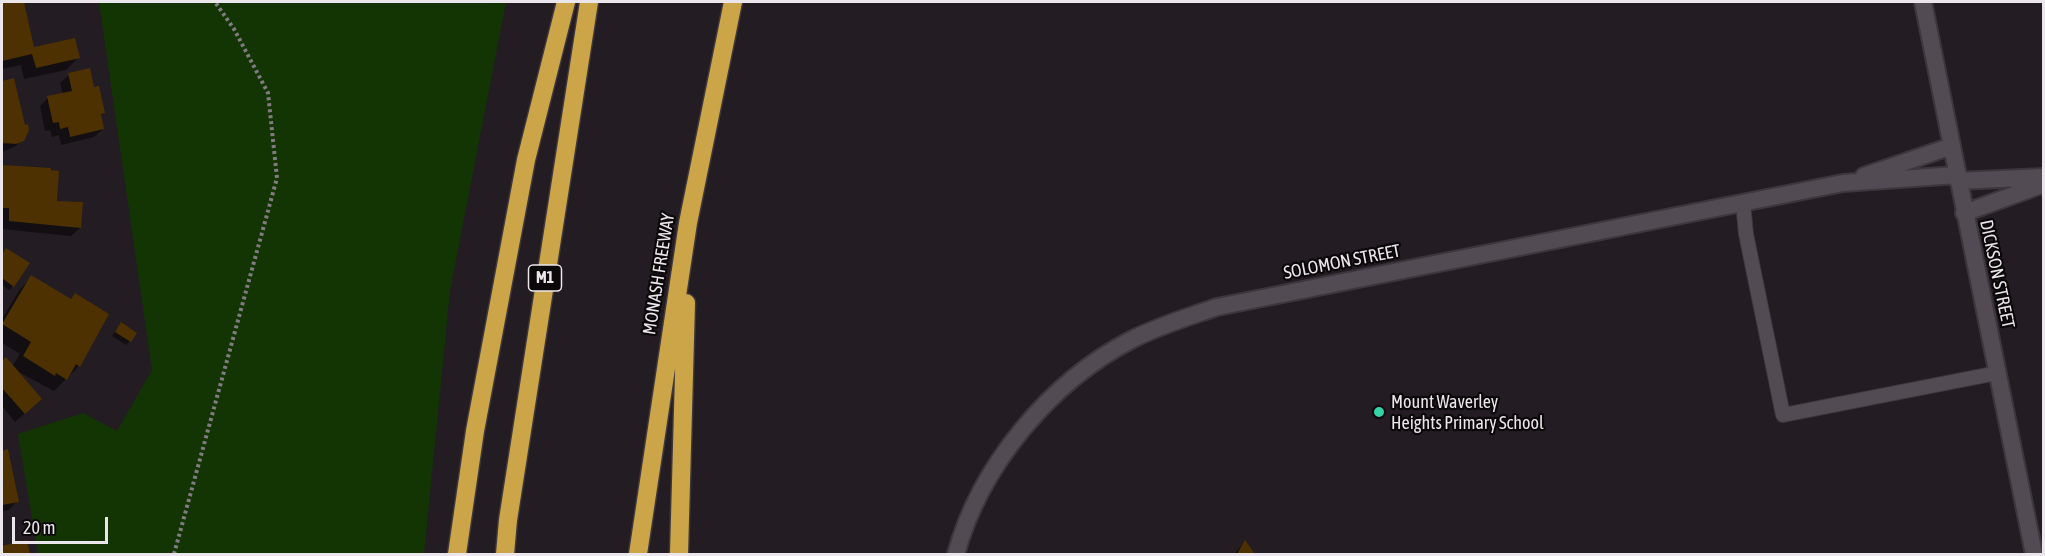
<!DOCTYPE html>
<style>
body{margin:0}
#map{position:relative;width:2045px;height:556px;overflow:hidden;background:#231c23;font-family:"Asap Condensed",sans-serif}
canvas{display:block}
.frame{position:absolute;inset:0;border:3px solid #ebe6eb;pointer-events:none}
.scale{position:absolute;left:12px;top:517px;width:96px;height:27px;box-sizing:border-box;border:3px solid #ebe6eb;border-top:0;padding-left:8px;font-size:18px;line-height:21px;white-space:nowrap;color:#ebe6eb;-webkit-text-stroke:4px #0b080a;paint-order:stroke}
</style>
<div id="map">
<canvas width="2045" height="556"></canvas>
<div class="frame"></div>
<div class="scale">20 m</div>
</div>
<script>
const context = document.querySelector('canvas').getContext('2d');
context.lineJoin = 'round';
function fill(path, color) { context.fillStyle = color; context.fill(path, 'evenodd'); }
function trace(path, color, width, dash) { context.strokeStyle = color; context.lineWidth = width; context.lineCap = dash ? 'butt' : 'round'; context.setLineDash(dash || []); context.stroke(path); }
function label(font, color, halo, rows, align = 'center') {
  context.font = font + ' "Asap Condensed",sans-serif'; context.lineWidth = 4.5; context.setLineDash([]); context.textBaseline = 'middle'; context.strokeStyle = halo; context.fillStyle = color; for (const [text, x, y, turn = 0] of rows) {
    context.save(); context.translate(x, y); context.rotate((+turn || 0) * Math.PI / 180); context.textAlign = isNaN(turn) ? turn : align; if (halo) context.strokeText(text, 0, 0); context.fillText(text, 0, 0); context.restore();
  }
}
fill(new Path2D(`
 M99 2H506L450 291 424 554H38L18 434 83 413 117 431 152 370Z`), '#133504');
fill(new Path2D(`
 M2 2H23L33 49 78 58 66 70 24 79 21 65 2 69Z
 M69 75 93 88 104 112 100 116 103 129 94 137 61 145 59 135 52 137 50 130 45 131 40 106 48 98 63 95 60 83Z
 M13 80 25 137 16 146 2 152V83Z
 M2 167 49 169 56 203 80 228 71 236 2 229Z
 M6 250 13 286 9 290 2 285V254Z
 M32 277 69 300 75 295 79 366 54 391 17 371 32 407 15 422 2 406V363L6 359 12 367 20 354 2 343V319L20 289Z
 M117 328 130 341 126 345 112 336Z
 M7 451 17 501 9 510 2 511V452Z
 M26 542 28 554H2V547Z
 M1245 542 1253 554H1233H1234Z`), '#0007');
fill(new Path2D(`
 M2 2H24L34 47 75 38 80 58 36 68 32 54 2 61Z
 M90 68 94 87 99 86 105 113 101 114 104 129 70 137 68 127 60 129 59 122 53 123 47 96 72 91 68 73Z
 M14 78 25 125 28 124 29 130 24 141 16 144 2 143V81Z
 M2 165 51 168V170L59 171 57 201 83 202 81 228 9 221V208H2Z
 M6 248 30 263 14 287 2 278V254Z
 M31 275 71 299 75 293 109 314 80 367 76 364 67 380 56 373 55 376 23 356 31 342 2 324Z
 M121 322 137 333 131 342 115 332Z
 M6 357 42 399 25 414 2 388V361Z
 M8 449 19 502 2 505V451Z
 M27 540 30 554H3L2 546Z
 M1245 540 1255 554H1237Z`), '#4d3100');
const service = new Path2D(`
 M1743 203 1746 234 1783 415 1997 373`);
const minor = new Path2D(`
 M1923 2 2034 554
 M1864 176 1952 146
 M1958 181 2044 177
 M1964 213 2044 184
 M956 554C980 466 1050 382 1131 340 1158 326 1188 317 1217 307L1843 183 1957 175`);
const motorway = new Path2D(`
 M457 554 475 431 526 160 566 2
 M505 554 508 520 589 2
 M638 554 688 223 733 2
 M679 554 686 303`);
trace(service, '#3d373d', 16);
trace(minor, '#3d373d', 20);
trace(motorway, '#3d373d', 21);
trace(new Path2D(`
 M174 554 277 178 268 93 234 29 215 2`), '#827c82', 4, [3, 3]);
trace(service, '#534b53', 14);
trace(minor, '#534b53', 16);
trace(motorway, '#cca548', 18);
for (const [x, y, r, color] of [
 [1379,412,6,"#34d4a8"]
]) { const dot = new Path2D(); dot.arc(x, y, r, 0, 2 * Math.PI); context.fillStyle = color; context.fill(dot); trace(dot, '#0b080a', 2); }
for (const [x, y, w] of [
 [545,278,33]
]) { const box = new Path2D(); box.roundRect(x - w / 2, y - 13, w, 26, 4.5); context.fillStyle = '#0b080a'; context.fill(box); trace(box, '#ebe6eb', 1.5); }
label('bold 16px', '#ebe6eb', null, [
 ["M1",545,278]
]);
label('18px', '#ebe6eb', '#0b080a', [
 ["SOLOMON STREET",1342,262,-11],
 ["MONASH FREEWAY",659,274,-81],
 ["DICKSON STREET",1997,274,78]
]);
label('18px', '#ebe6eb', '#0b080a', [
 ["Mount Waverley",1391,402],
 ["Heights Primary School",1391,423]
], 'left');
</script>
